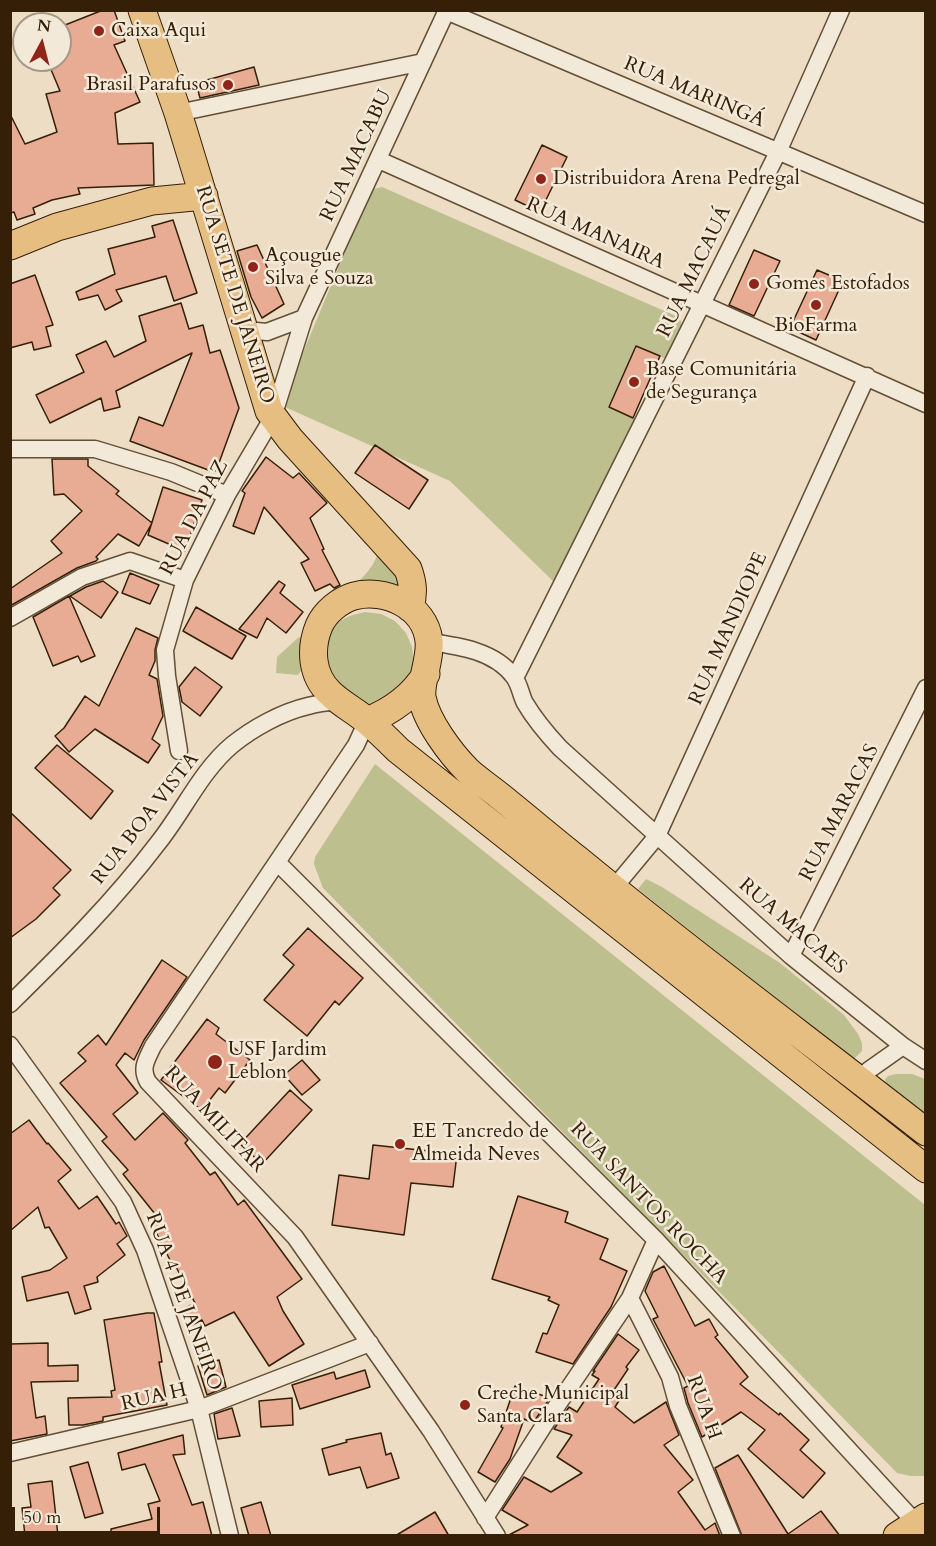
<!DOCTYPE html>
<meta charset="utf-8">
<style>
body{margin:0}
#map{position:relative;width:936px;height:1546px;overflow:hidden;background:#ecddc4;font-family:Cardo,serif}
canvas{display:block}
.frame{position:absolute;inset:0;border:12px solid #352007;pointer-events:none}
.north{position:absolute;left:12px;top:12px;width:60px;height:60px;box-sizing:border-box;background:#f3e9d9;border:2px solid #a79985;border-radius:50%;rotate:7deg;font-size:16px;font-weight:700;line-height:24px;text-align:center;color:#352007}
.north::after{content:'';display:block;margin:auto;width:21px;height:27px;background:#8f2418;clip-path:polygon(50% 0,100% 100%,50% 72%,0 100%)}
.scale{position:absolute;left:12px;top:1507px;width:148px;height:27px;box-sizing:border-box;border:3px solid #352007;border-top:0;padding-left:8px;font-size:18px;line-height:21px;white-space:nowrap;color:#352007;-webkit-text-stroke:4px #f3e9d9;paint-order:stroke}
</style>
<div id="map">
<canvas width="936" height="1546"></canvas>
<div class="frame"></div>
<div class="north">N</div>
<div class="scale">50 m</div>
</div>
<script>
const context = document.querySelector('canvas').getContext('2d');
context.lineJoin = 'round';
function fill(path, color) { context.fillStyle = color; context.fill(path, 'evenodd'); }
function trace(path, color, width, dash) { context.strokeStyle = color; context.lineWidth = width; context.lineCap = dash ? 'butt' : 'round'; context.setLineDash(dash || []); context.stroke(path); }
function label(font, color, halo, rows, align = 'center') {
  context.font = font + ' Cardo,serif'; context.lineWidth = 5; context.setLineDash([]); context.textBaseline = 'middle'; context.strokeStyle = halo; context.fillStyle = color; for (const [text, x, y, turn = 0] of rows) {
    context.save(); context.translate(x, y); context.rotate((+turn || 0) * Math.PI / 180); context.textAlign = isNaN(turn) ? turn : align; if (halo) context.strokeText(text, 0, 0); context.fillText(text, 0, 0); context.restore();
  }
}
fill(new Path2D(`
 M382 187 678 317 681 321 682 326 666 359 636 346 609 407 637 420 556 584 450 481 285 407V396L369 194 374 189Z
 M379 546 404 587 354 586C366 574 377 564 379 546Z
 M365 612 381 614 395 621 406 633 412 647 414 662 410 678 375 706H360L345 701 320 649C335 625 336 618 365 612Z
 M299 637 304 641 302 669 298 675 276 673 277 657Z
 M375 764 925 1205V1476H911L897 1473 323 888 314 864 315 857Z
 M646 879 662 887 780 963 844 1015 858 1034 862 1043V1051L853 1060 638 889Z
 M896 1074H912L925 1079V1114L886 1084 885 1079 888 1076Z`), '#bebf8f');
const building = new Path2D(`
 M103 10H114L125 41 114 45 140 102 115 113 118 144 153 143 154 185 78 188 80 194 52 200 33 208 35 214 17 220 14 212 10 213V114L25 144 57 132 46 94 60 91 47 60H60V27Z
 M254 67 259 85 200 98 196 83Z
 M542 145 567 157 540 212 515 200Z
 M173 220 197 293 174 301 166 276 116 290 122 301 105 310 98 295 79 300 76 292 115 274 108 249 155 237 152 226Z
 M257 245 284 304 262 318 251 297 237 251Z
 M754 250 780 261 754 316 729 305Z
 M817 270 843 281 816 340 790 328Z
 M35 275 53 325 46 327 51 346 34 350 32 342 10 348V284Z
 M181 303 189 329 203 325 210 353 220 350 239 408 216 471 212 467 211 471 130 441 139 417 163 426 192 353 116 391 120 407 104 411 101 398 50 423 36 395 84 372 76 355 106 341 114 357 146 341 139 316Z
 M636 346 660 356 633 418 609 407Z
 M375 445 428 480 409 509 355 473Z
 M266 457 293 478 299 473 327 503 310 518 324 549 322 550 340 585 334 588 330 584 315 591 301 563 309 559 264 507 254 534 233 526 245 493 242 491Z
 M52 459H88V466L119 491 116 494 152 523 139 546 118 534 96 557 98 559 96 561 77 568 10 606V589L62 553 51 541 82 511 64 494 54 495Z
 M163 487 202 500 185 551 148 535Z
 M130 573 159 585 150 604 122 593Z
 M103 581 118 592 101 618 70 596 86 587Z
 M279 581 285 585 280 593 303 612 286 633 267 618 257 638 239 629Z
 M69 596 95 656 81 662 78 656 53 666 33 617Z
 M196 607 246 636 232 659 183 631Z
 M136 628 158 638 155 650V661L149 675 157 679 163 716 152 739 160 745 148 763 95 729 69 752 55 736 64 728 85 696 99 706Z
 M195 667 222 687 200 716 182 702 179 687Z
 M57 745 113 791 91 819 35 768Z
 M10 812 71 870 53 888 60 895 36 919 10 938Z
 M308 928 363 978 339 1005 335 1001 307 1036 264 1000 294 965 283 955Z
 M162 960 187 977 144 1040 134 1060 125 1053 116 1065 138 1093 113 1114 135 1140 163 1113 188 1140 185 1143 210 1175 215 1172 238 1205 244 1200 302 1279 277 1297 283 1311 304 1344 269 1366 234 1312 205 1326 202 1320 192 1325 184 1309 195 1303 175 1265 173 1266 149 1218 155 1214 123 1174 128 1170 102 1141 107 1137 60 1083 86 1061 78 1053 98 1035 106 1045Z
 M207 1019 219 1028 216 1034 250 1060 225 1093 219 1088 202 1110 161 1080Z
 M302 1060 320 1080 302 1095 284 1075Z
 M290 1090 312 1110 262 1164 240 1144Z
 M29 1120 47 1144 48 1143 71 1170 58 1181 79 1209 97 1196 116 1224 119 1222 127 1236 117 1244 125 1255 97 1277 98 1282 84 1286 91 1309 75 1314 68 1292 27 1301 22 1277 50 1270 67 1258 49 1227 45 1228 38 1207 10 1231V1134Z
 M373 1145 457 1154 453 1187 411 1183 404 1235 332 1225 339 1175 369 1179Z
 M518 1196 568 1212 565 1222 608 1239 600 1259 627 1271 611 1307 573 1364 536 1352 543 1333 547 1334 559 1305 548 1300 550 1297 492 1279Z
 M664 1266 695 1326 709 1319 718 1335 715 1337 748 1377 740 1384 779 1415 780 1413 809 1440 800 1450 825 1473 803 1498 748 1449 765 1430 741 1412 721 1425 719 1423 720 1426 702 1437 688 1403 684 1388 688 1386 653 1319 658 1317 645 1291 653 1272Z
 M147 1313H154L162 1362H159L167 1405 103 1417V1421L83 1425H69L68 1398 112 1397 111 1391 115 1390 104 1320Z
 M618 1334 639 1350 626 1367 628 1369 612 1393 620 1399 615 1407 634 1423 666 1402 679 1435 664 1445 693 1480 678 1492 705 1530 715 1523 720 1536H507L528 1525 502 1510 524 1477 551 1492 582 1473 557 1457 572 1435 554 1429 569 1407 577 1412 599 1379 592 1375 595 1371H593Z
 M48 1343V1366L78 1365V1381L31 1382 36 1418 45 1416 47 1434 10 1441V1344Z
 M219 1360 226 1387 207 1395 198 1366Z
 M365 1370 370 1387 300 1409 292 1385 334 1372 336 1379Z
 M515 1386 550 1398 533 1423 524 1419 510 1459 495 1482 478 1472 503 1428 501 1427Z
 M292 1398 293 1425 261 1427 259 1401Z
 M232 1408 240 1436 218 1439 214 1414Z
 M381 1433 386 1455 391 1453 399 1478 367 1488 360 1467 329 1475 322 1449 347 1442 346 1440Z
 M183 1435 185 1454 173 1455 192 1505 203 1502 212 1536H111V1529L152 1519 148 1504 160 1501 145 1464 122 1470 118 1453Z
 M738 1455 788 1534 821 1511 840 1536H742L715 1468Z
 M88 1462 103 1513 85 1518 70 1467Z
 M52 1481 58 1536H25L22 1508 31 1507 28 1484Z
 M261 1502 271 1536H249L241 1508Z
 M435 1512 449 1536H395Z`);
fill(building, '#e7ac93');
trace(building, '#352007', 1.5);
const street = new Path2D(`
 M446 11 926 214
 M178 113 423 62
 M379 160 926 404
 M245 330 267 332 304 318
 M10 449H95L171 472 227 495
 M10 618 82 577 130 561 185 580
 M430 642C459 646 495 651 514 677 520 685 521 696 525 703 535 720 547 734 560 748L791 956 903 1046
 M515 678 778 152 841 10
 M367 721 356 745 153 1046C147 1059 140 1068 148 1082L295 1237 431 1431 497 1536
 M179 751 167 676 165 650 185 580 227 495 273 417 304 318 447 10
 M278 863 656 1240 926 1534
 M613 889 657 836 867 376
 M791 956 926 688
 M10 1004C62 953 114 901 158 843 183 812 201 771 232 745 253 728 282 712 308 706 319 703 330 702 340 701
 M10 1045 123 1202 145 1250 199 1409 230 1536
 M859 1080 869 1070 903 1046 926 1061
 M630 1298 670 1377 678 1406 732 1536
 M10 1453 199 1409 370 1343
 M485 1518 548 1419 630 1298 656 1240`);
const primary = new Path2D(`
 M142 10 178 113 269 411 290 439 408 569C413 583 414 593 410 608
 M10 246 57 227 152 201 204 196
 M367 721C392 711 412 697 426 674
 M926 1132C810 1041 691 953 577 859 552 839 527 818 501 797 490 788 478 780 468 771 451 754 426 721 422 697 420 682 431 659 429 641 425 605 384 588 354 596 340 600 325 612 319 626 310 648 311 675 330 693 341 704 356 711 367 721 378 730 388 740 398 750L926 1169
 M897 1536 926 1517`);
trace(street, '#634f36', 19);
trace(primary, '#352007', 29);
trace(street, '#f3e9d9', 16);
trace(primary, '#e6be82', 27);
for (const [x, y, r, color] of [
 [99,31,6,"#8f2418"],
 [228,85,6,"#8f2418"],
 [541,179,6,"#8f2418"],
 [253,267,6,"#8f2418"],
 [754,284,6,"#8f2418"],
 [816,305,6,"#8f2418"],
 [634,382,6,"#8f2418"],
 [215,1062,8,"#8f2418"],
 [400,1144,6,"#8f2418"],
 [465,1405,6,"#8f2418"]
]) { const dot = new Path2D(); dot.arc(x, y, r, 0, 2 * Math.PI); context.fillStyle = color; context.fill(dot); trace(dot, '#f3e9d9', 2); }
label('20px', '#352007', '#f3e9d9', [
 ["Caixa Aqui",111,31],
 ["Brasil Parafusos",216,85,"right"],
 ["Distribuidora Arena Pedregal",553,179],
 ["Açougue",265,256],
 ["Silva e Souza",265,279],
 ["Gomes Estofados",766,284],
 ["BioFarma",816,326,"center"],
 ["Base Comunitária",646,370],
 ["de Segurança",646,393],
 ["USF Jardim",228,1050],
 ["Leblon",228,1073],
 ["EE Tancredo de",412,1132],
 ["Almeida Neves",412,1155],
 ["Creche Municipal",477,1394],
 ["Santa Clara",477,1417]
], 'left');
label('20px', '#352007', '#f3e9d9', [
 ["RUA MARINGÁ",694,93,23],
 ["RUA MACABU",357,156,-65],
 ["RUA MANAIRA",595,234,24],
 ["RUA MACAUÁ",695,272,-64],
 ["RUA SETE DE JANEIRO",234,295,73],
 ["RUA DA PAZ",195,518,-63],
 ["RUA MANDIOPE",729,629,-66],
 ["RUA MARACAS",840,813,-63],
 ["RUA BOA VISTA",146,819,-52],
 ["RUA MACAES",792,927,41],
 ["RUA MILITAR",214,1120,47],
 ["RUA SANTOS ROCHA",648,1204,46],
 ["RUA 4 DE JANEIRO",183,1302,70],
 ["RUA H",154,1398,-13],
 ["RUA H",703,1408,70]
]);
</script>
